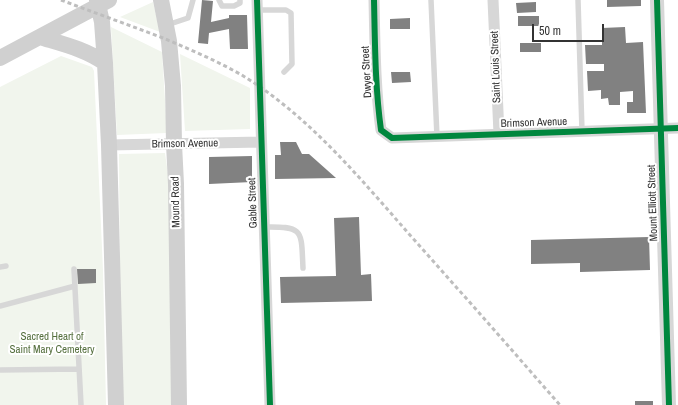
<!DOCTYPE html>
<style>
body{margin:0}
#map{position:relative;width:678px;height:405px;overflow:hidden;background:#fff;font-family:"Archivo Narrow",sans-serif}
canvas{display:block}
.scale{position:absolute;left:532px;top:24px;width:72px;height:18px;box-sizing:border-box;border:2px solid #333;border-top:0;padding-left:5px;font-size:12px;line-height:14px;white-space:nowrap;color:#333;-webkit-text-stroke:3px #fff;paint-order:stroke}
</style>
<div id="map">
<canvas width="678" height="405"></canvas>
<div class="scale">50 m</div>
</div>
<script>
const context = document.querySelector('canvas').getContext('2d');
context.lineJoin = 'round';
function fill(path, color) { context.fillStyle = color; context.fill(path, 'evenodd'); }
function trace(path, color, width, dash) { context.strokeStyle = color; context.lineWidth = width; context.lineCap = dash ? 'butt' : 'round'; context.setLineDash(dash || []); context.stroke(path); }
function label(font, color, halo, rows, align = 'center') {
  context.font = font + ' "Archivo Narrow",sans-serif'; context.lineWidth = 4; context.setLineDash([]); context.textBaseline = 'middle'; context.strokeStyle = halo; context.fillStyle = color; for (const [text, x, y, turn = 0] of rows) {
    context.save(); context.translate(x, y); context.rotate((+turn || 0) * Math.PI / 180); context.textAlign = isNaN(turn) ? turn : align; if (halo) context.strokeText(text, 0, 0); context.fillText(text, 0, 0); context.restore();
  }
}
fill(new Path2D(`
 M153 2 160 32 120 17Z
 M111 27 162 52 167 133 117 135Z
 M180 54 250 88V129L185 131Z
 M61 56 92 67 94 71 103 270 106 405H0V87Z
 M165 153 171 195 172 405H121L119 154Z`), '#f1f5ed');
fill(new Path2D(`
 M202 0 213 1 211 22 229 18V15H247L248 49H230L229 29 209 33 208 44 198 43Z
 M607 0H641V6L607 7Z
 M536 2V12L517 13 516 3Z
 M518 16H539V26H518Z
 M410 18V29H390V19Z
 M625 27 626 43 643 42 646 113H627V102H633V91L620 92V105H609L608 98 601 99V90L588 91 587 71H604V64H586L585 45H602V28Z
 M520 43H541V52H520Z
 M391 72H410L411 82 392 83Z
 M280 142H296L302 154H309L336 178 275 179V155H281Z
 M252 156V182L209 184V157Z
 M359 217 361 275 371 274 372 301 281 303 280 277 336 276 334 218Z
 M649 237 650 270 580 272V263L531 264V240Z
 M77 269H96V283L78 284Z
 M635 401H653V405H635Z`), '#818181');
trace(new Path2D(`
 M219 0 222 6H234L240 3V0
 M431 0 437 137
 M578 0 582 131
 M258 10H286L291 13 292 64 284 72
 M167 25 188 18 193 0
 M264 227C305 226 301 231 303 268
 M0 267 6 266
 M74 269 81 405
 M0 306 75 286
 M0 370 79 369`), '#d7d7d7', 5.5);
trace(new Path2D(`
 M257 0 270 405
 M374 0C375 43 375 87 381 130L392 138 678 128
 M493 0 499 134
 M109 145 261 142`), '#d7d7d7', 11);
trace(new Path2D(`
 M657 0 669 405`), '#d7d7d7', 14);
trace(new Path2D(`
 M97 0 102 22 105 63 109 145 116 405
 M161 0 169 41 173 86 174 144 176 184 179 405
 M40 37C63 44 85 49 105 63
 M0 58 109 0`), '#d0d0d0', 16);
trace(new Path2D(`
 M61 0C95 13 129 25 163 38 189 49 215 60 240 74 307 114 359 177 409 234 460 291 510 348 560 405`), '#bebebe', 3, [4, 3]);
trace(new Path2D(`
 M257 0 270 405
 M374 0C375 43 375 87 381 130L392 138 678 128
 M657 0 669 405`), '#00873e', 6);
label('11px', '#333', '#fff', [
 ["Saint Louis Street",496,67,-92],
 ["Dwyer Street",367,72,-93],
 ["Brimson Avenue",534,123,-2],
 ["Brimson Avenue",185,144,-1],
 ["Mound Road",176,202,-91],
 ["Gable Street",253,203,-92],
 ["Mount Elliott Street",653,203,-92]
]);
label('11px', '#56703f', '#fff', [
 ["Sacred Heart of",52,337],
 ["Saint Mary Cemetery",52,350]
]);
</script>
